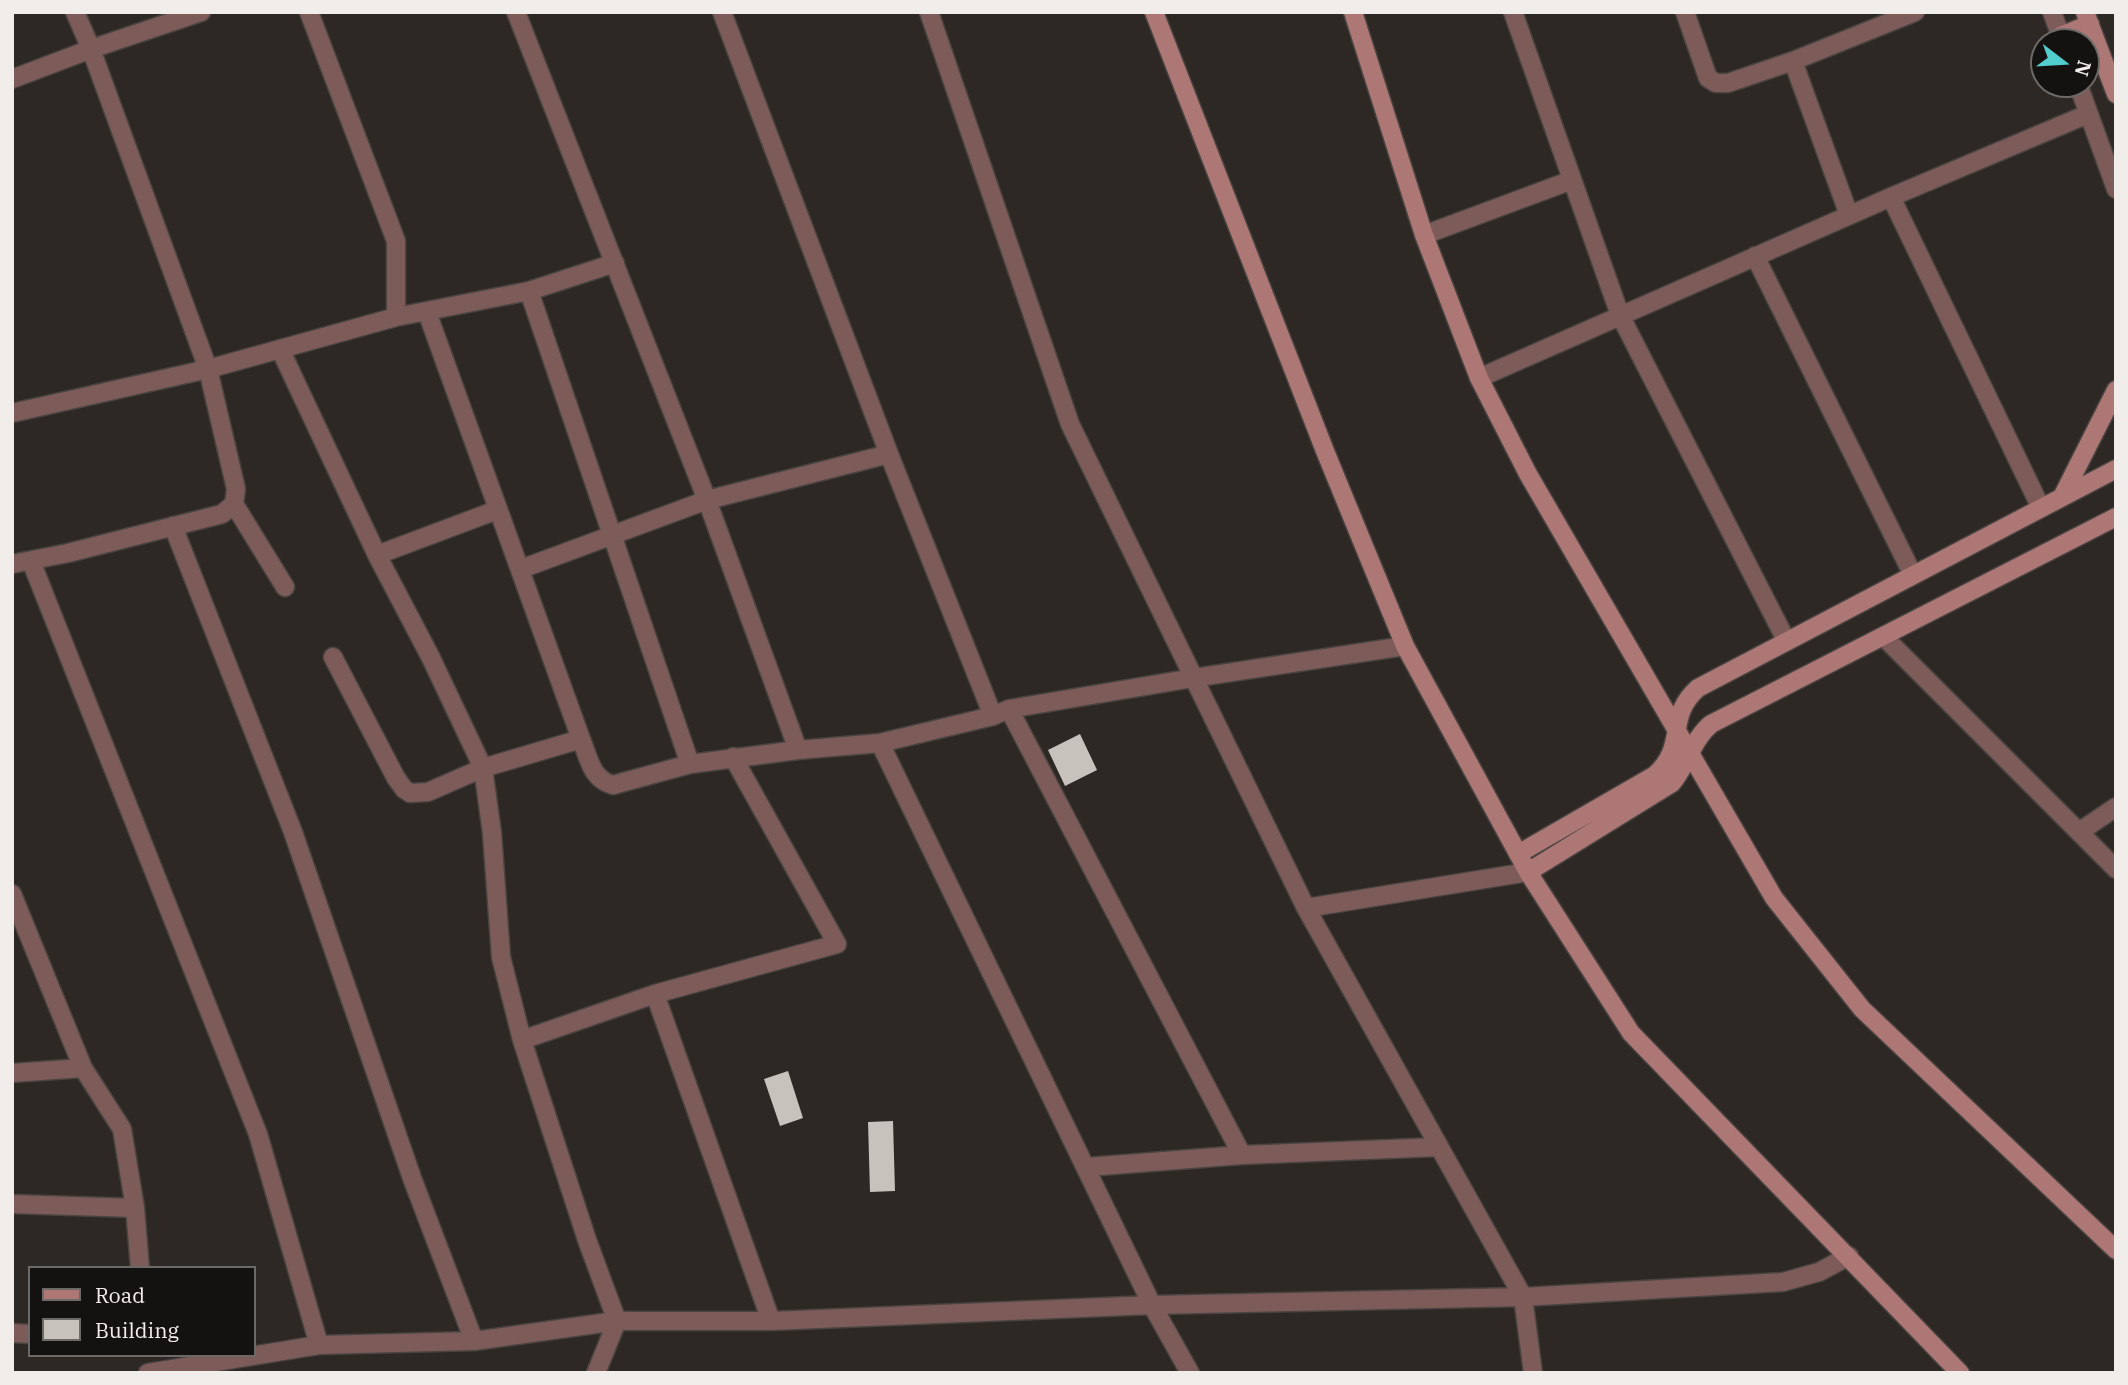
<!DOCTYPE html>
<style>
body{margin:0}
#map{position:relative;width:2128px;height:1385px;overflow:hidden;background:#2e2825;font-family:"IBM Plex Serif",serif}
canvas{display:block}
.frame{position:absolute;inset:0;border:14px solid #f1edeb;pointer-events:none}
.legend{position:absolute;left:28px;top:1266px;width:228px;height:91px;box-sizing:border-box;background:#141210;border:2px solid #6c6a68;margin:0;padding:9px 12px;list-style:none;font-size:21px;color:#f1edeb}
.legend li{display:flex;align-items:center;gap:14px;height:35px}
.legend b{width:35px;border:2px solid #6c6a68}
.north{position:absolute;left:2030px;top:28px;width:70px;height:70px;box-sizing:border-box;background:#141210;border:2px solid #6c6a68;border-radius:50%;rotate:107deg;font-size:19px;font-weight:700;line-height:28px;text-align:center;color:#f1edeb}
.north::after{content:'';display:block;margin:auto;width:24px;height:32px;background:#52cdcd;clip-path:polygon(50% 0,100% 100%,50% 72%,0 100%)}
</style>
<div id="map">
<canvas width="2128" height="1385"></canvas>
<div class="frame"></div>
<ul class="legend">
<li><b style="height:9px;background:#ac7774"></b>Road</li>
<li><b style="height:19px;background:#c7c3bc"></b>Building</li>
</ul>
<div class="north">N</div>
</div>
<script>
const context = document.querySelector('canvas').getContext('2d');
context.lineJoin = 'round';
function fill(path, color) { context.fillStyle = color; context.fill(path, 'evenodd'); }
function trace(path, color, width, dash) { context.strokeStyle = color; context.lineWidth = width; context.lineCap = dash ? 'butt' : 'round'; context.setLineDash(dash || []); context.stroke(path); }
fill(new Path2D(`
 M1080 734 1097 770 1065 786 1048 750Z
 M788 1071 803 1118 780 1126 764 1079Z
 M893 1121 895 1191 870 1192 868 1122Z`), '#c7c3bc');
const street = new Path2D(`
 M75 12 91 49 208 369 236 489 234 504 285 587
 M309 12 396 241V317
 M516 12 707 500 798 750
 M722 12 889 454 993 716
 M929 12 1070 424 1306 908 1523 1297 1533 1373
 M1513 12 1620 315 1786 640
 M1685 12 1708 78 1716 83H1728L1793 61 1915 12
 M2052 12 2063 42
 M1793 61 1849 215
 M12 79 91 49 201 12
 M2078 84 2116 189
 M1891 197 2041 508
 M1424 235 1572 180
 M1755 256 1913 575
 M529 291 690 764
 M427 312 581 739C589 758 591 779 613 785L690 764 798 750 880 743 993 716 1009 709 1193 678 1405 646
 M280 349 377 555 431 658 483 768 492 833 501 957 522 1040 587 1240 617 1321 596 1373
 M1479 378 1891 197 2088 114
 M12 413 208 369 396 317 529 291 615 263
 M173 526 293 832 412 1178 474 1341
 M377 555 497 510
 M31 561 258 1134 319 1345
 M12 564 68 553 222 514 234 504
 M521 569 707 500 889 454
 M1884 637 2116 869
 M333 657 396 778 404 789 410 793 428 792 483 768 581 739
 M1009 709 1242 1155
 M880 743 1152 1305 1190 1373
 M2079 832 2116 807
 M12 894 83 1068 122 1129 135 1208 140 1268
 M1306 908 1528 872
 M655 994 771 1321
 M522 1040 655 994 837 944 733 757
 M12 1073 83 1068
 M1087 1167 1242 1155 1439 1147
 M12 1204 135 1208
 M12 1333 30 1334
 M148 1373 319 1345 474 1341 617 1321H771L1152 1305 1523 1297 1783 1282 1819 1272 1849 1256`);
const secondary = new Path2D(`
 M1154 12 1325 451 1405 646 1528 872 1631 1033 1960 1373
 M1353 12 1424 235 1479 378 1528 474 1774 898 1862 1009 2116 1250
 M2085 12 2116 94
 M2060 36 2090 24
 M2062 497 2116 390
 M1518 854 1655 775C1688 745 1665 717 1698 688L2116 469
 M1528 872 1672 783C1688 764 1692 740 1711 724L2116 517`);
trace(street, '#494441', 21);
trace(secondary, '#494441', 21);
trace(street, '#7d5b59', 18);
trace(secondary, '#ac7774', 18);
</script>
